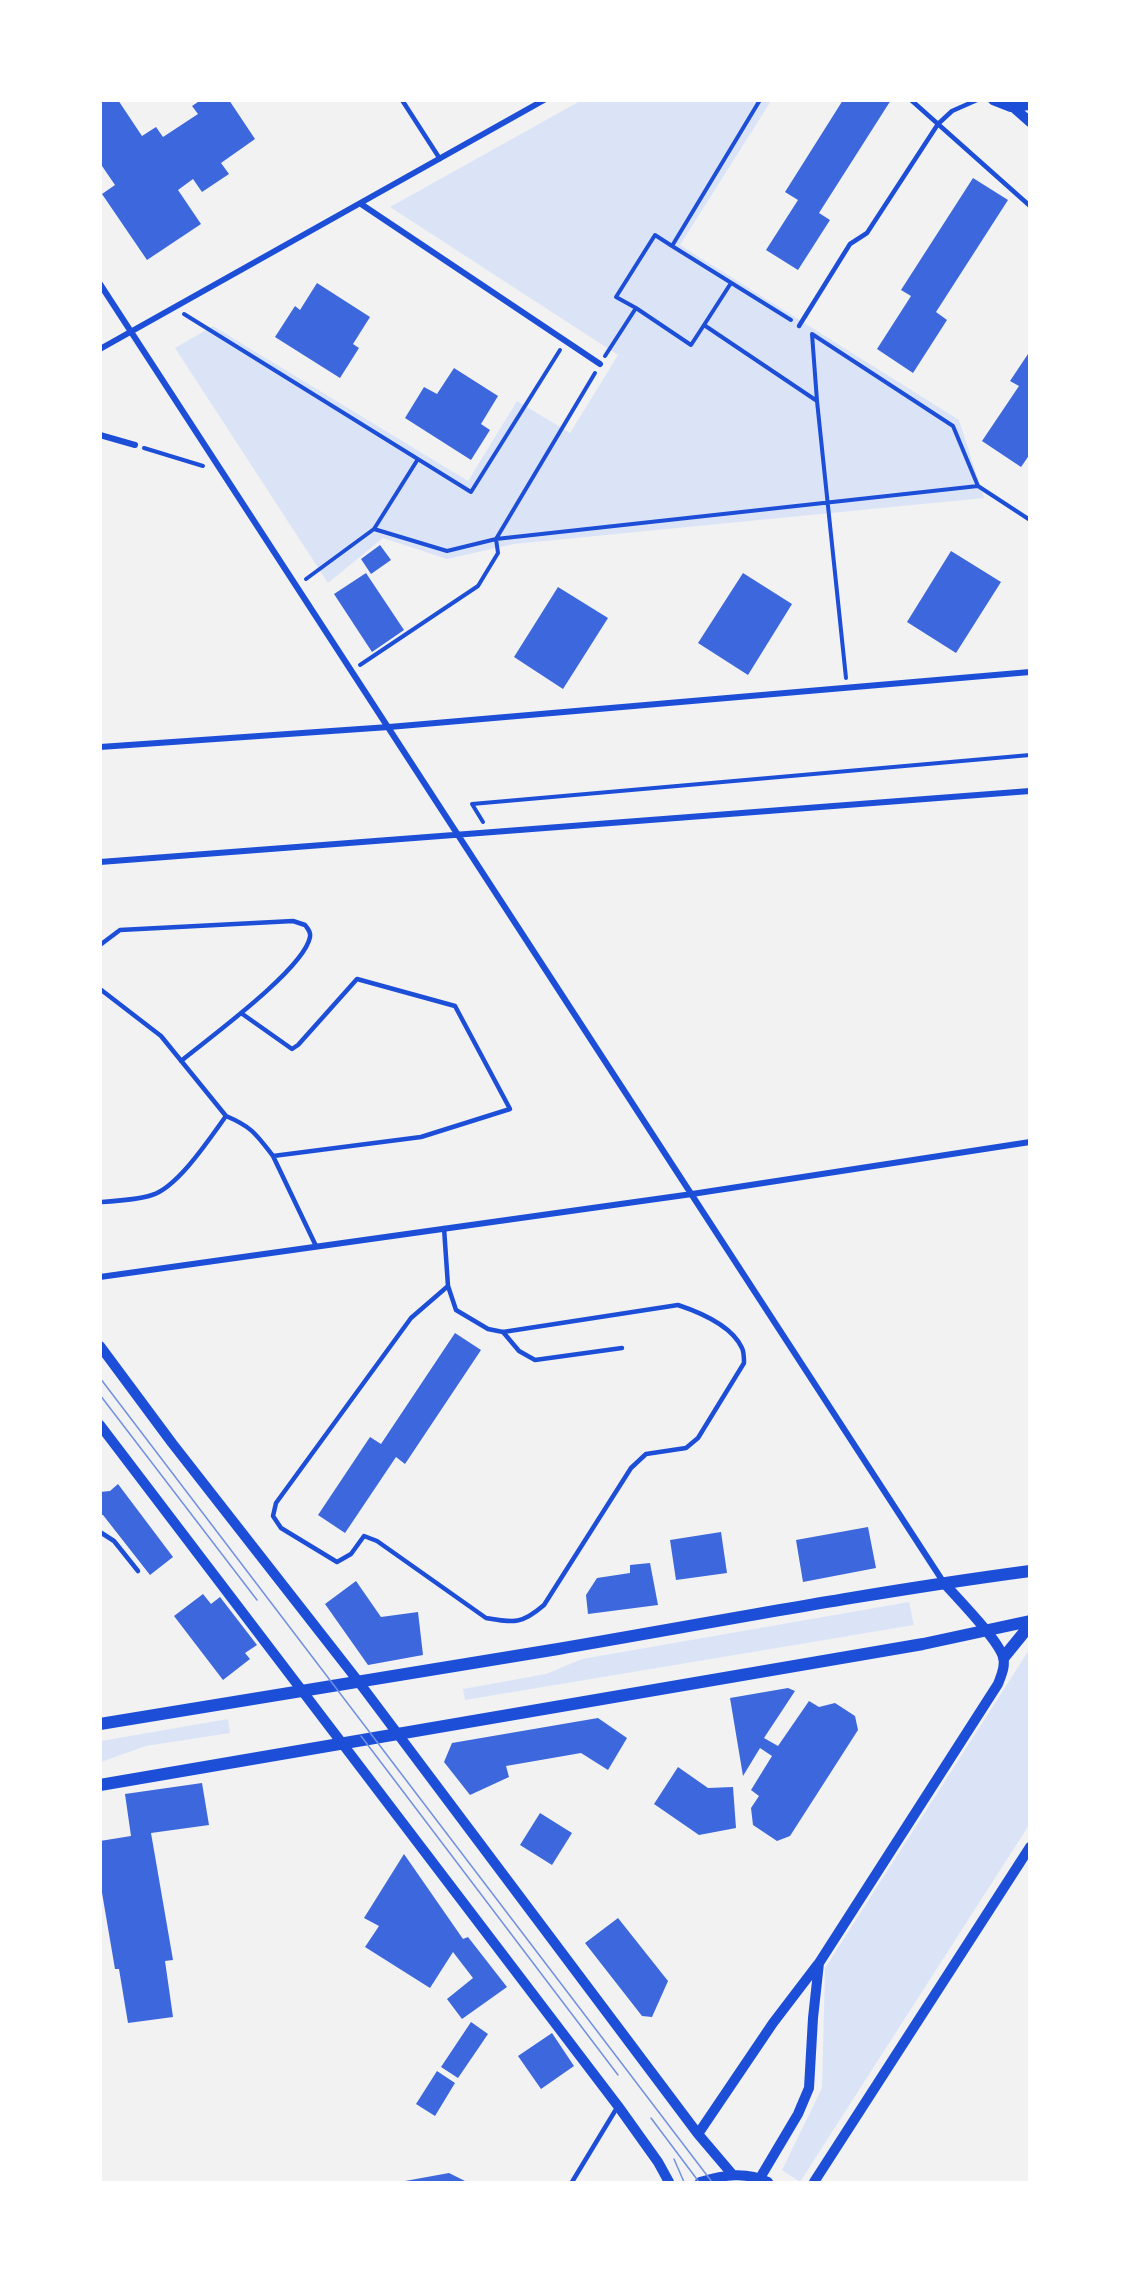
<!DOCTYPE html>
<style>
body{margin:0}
#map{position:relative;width:1130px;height:2283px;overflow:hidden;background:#f2f2f2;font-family:"PT Sans Narrow",sans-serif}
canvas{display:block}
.frame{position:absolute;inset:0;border:102px solid #fff;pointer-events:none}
</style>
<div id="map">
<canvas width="1130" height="2283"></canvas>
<div class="frame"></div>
</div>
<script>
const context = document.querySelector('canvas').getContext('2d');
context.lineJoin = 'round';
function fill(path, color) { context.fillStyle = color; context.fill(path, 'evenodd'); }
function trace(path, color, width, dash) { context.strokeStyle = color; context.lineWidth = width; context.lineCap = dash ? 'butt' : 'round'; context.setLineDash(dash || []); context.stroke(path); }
fill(new Path2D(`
 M580 101H771L680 245 959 420 984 498 514 544 447 559 383 538 328 583 175 348 213 326 468 481 517 401 570 433 618 355 390 207Z
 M909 1602 914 1625 465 1700 463 1689 546 1674 582 1659Z
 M1029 1650V1825L800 2182 782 2170 822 2088 825 1968Z
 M228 1719 230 1733 146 1746 101 1762V1741Z`), '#dbe4f7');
fill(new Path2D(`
 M100 100H118L142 136 156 127 163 137 198 114 192 106 201 100H229L255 139 221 163 229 174 202 192 193 179 178 190 201 224 147 260 102 194 115 185 100 163Z
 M843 100H891L819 213 830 220 798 270 766 250 798 200 785 192Z
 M973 178 1008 200 936 312 947 320 913 373 877 349 911 296 901 290Z
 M317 283 370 317 353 344 359 348 340 378 275 337 295 306 300 310Z
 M1030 351V454L1021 467 982 441 1019 386 1010 381Z
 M454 368 498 396 481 424 490 430 471 460 405 418 424 387 437 394Z
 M380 545 391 560 371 574 361 559Z
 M951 551 1001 582 956 653 907 622Z
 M366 573 404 630 372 652 334 594Z
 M743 573 792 604 748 675 698 643Z
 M558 587 608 618 563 689 514 657Z
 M455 1333 481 1350 405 1464 396 1457 345 1533 318 1515 370 1437 381 1444Z
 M118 1484 173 1557 150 1575 103 1515H100V1492L110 1491Z
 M868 1527 876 1568 803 1582 796 1540Z
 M721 1532 727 1573 676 1580 670 1540Z
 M650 1563 658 1605 588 1614 586 1595 597 1578 630 1573V1565Z
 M356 1581 381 1617 418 1612 423 1655 368 1665 325 1604Z
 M203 1594 211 1604 220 1597 257 1645 245 1653 250 1659 223 1680 174 1616Z
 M788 1688 795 1691 764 1738 778 1746 809 1701 819 1707 835 1703 855 1716 858 1730 790 1836 777 1841 753 1825 751 1808 759 1796 751 1790 772 1756 760 1748 743 1776 730 1698Z
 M598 1718 627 1738 608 1770 581 1753 506 1766 509 1777 470 1795 444 1762 452 1743Z
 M678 1767 708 1788 733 1787 736 1828 699 1835 654 1804Z
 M202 1783 209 1825 151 1833 173 1960 165 1961 173 2017 128 2023 119 1969H115L100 1881V1841L131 1836 125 1794Z
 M540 1813 572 1833 552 1865 520 1845Z
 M404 1854 463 1939 468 1937 507 1987 462 2019 447 1999 473 1978 453 1952 430 1988 365 1947 379 1926 364 1918Z
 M618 1918 668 1981 652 2017 642 2016 585 1943Z
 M471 2022 488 2034 458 2078 441 2067Z
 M552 2033 574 2066 541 2089 518 2056Z
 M437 2071 455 2083 435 2116 416 2104Z
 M449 2173 467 2182H405V2181Z`), '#3d67dc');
trace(new Path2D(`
 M672 246 791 320
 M636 308 691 345 704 325 817 401 846 678
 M184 314 471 492 560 350
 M704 325 731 283
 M812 334 953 426 978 486
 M812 334 817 401
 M605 356 636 308 616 297 655 235 672 246 760 100
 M144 448 203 466
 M374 529 418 459
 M306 579 374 529 447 551 496 539 978 486 1030 520
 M360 665 478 586 498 553 496 539 595 373
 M483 822 472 804 1030 755`), '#1d4ed8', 4);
trace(new Path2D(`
 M402 100 440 159
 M911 100 1030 206
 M799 326 850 244 867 233 938 124 952 111 977 100
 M100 945 120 930 293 921 305 925C308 929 311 932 310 937 304 969 209 1038 181 1061
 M100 989 161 1036 226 1116C210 1138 178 1187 152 1195 137 1200 117 1201 100 1202
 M241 1013 292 1049 298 1045 357 979 455 1006 510 1109 421 1137 273 1156 316 1246
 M226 1116C252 1127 256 1134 273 1156
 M444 1228 448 1286 411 1318 276 1503 273 1516 281 1528 337 1562 351 1554 364 1536 377 1541 486 1618C515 1623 522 1624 544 1605L631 1468 646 1454 686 1448 698 1438 744 1363C744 1358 744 1352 742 1348 732 1326 699 1312 678 1305L503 1332 488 1329 456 1310 448 1286
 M503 1332 519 1351 535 1360 622 1348
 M100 1532 114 1541 138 1571
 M572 2182 618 2106`), '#1d4ed8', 4.5);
trace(new Path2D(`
 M361 204 600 364
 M100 284 944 1583
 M100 349 544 100
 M100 435 135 445
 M100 747 389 727 1030 672
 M100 862 1030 791
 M100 1277 692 1194 1030 1142`), '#1d4ed8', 6);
trace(new Path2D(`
 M993 100 1011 107 1030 105
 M1013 107 1030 122
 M100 1346 172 1443 358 1681 698 2134 732 2174
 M100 1425 618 2106 658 2162 669 2182
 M698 2134 773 2023 818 1964
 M760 2178 798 2114 809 2088 813 2018 819 1963 998 1684C1001 1676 1006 1666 1003 1657 998 1639 957 1598 944 1583
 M700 2182C724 2175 745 2171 768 2182
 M814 2182 1030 1847`), '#1d4ed8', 10);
trace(new Path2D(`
 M1004 1657 1030 1625
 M100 1724C253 1698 406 1675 558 1649 715 1622 872 1592 1030 1571
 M100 1785 923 1644 1030 1621`), '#1d4ed8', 12);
trace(new Path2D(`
 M100 1378 712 2182
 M100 1395 257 1600
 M361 1736 618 2075
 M651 2118 699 2182
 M674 2159 684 2182`), '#7290e2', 1.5);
</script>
